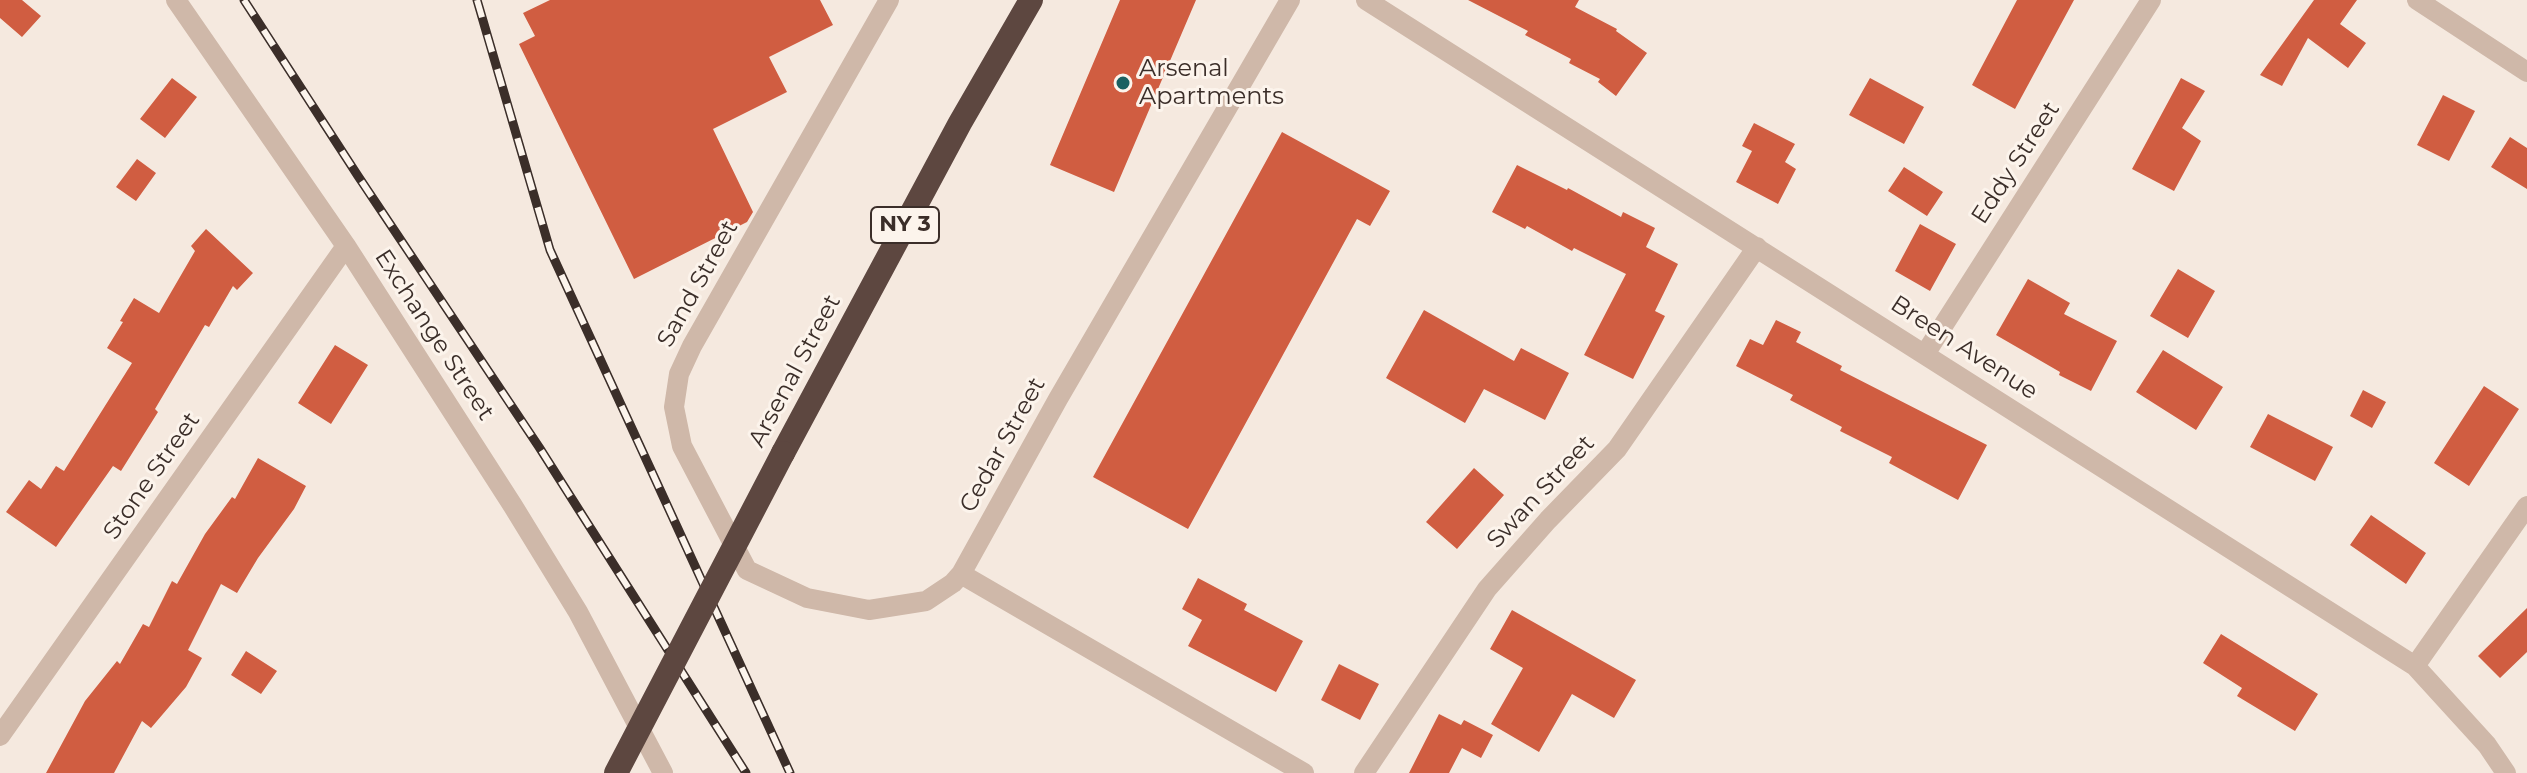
<!DOCTYPE html>
<style>
body{margin:0}
canvas{display:block;background:#f5e9df}
</style>
<canvas width="2527" height="773"></canvas>
<script>
const context = document.querySelector('canvas').getContext('2d');
context.lineJoin = 'round';
function fill(path, color) { context.fillStyle = color; context.fill(path, 'evenodd'); }
function trace(path, color, width, dash) { context.strokeStyle = color; context.lineWidth = width; context.lineCap = dash ? 'butt' : 'round'; context.setLineDash(dash || []); context.stroke(path); }
function label(font, color, halo, rows, align = 'center') {
  context.font = font + ' Montserrat,sans-serif'; context.lineWidth = 6; context.setLineDash([]); context.textBaseline = 'middle'; context.strokeStyle = halo; context.fillStyle = color; for (const [text, x, y, turn = 0] of rows) {
    context.save(); context.translate(x, y); context.rotate((+turn || 0) * Math.PI / 180); context.textAlign = isNaN(turn) ? turn : align; if (halo) context.strokeText(text, 0, 0); context.fillText(text, 0, 0); context.restore();
  }
}
fill(new Path2D(`
 M0 0H22L41 16 22 37 0 18Z
 M550 0H820L833 25 769 57 787 92 713 129 753 212 747 222 634 279 519 44 535 36 523 13Z
 M1120 0H1196L1114 192 1050 165Z
 M1468 0H1579L1575 7 1617 29 1616 31 1647 53 1616 96 1598 82 1600 79 1569 63 1571 59 1525 35 1528 31Z
 M2017 0H2074L2015 109 1972 85Z
 M2314 0H2357L2340 24 2366 43 2348 68 2308 38 2282 86 2260 75Z
 M172 78 197 97 165 138 140 119Z
 M1870 78 1924 107 1904 144 1849 115Z
 M2181 78 2205 91 2182 128 2201 141 2174 191 2132 169Z
 M2443 95 2475 111 2449 161 2417 145Z
 M1754 123 1795 144 1785 162 1796 169 1778 204 1736 182 1752 151 1742 146Z
 M1282 132 1390 191 1370 226 1357 219 1188 529 1093 477Z
 M2510 137 2527 148V189L2491 167Z
 M137 159 156 173 136 201 116 187Z
 M1517 165 1567 190 1568 188 1621 217 1623 212 1655 228 1646 247 1678 264 1655 311 1665 316 1633 379 1584 355 1626 274 1574 248 1572 251 1527 226 1525 229 1492 212Z
 M1904 167 1943 192 1927 216 1888 191Z
 M1920 224 1956 244 1930 291 1895 271Z
 M206 229 253 273 237 290 233 286 209 327 205 325 155 409 158 412 121 471 113 466 56 547 6 512 29 480 41 489 56 466 64 471 132 363 107 348 123 322 120 321 134 298 159 313 195 251 191 246Z
 M2178 269 2215 291 2188 338 2150 316Z
 M2028 279 2070 303 2064 314 2117 341 2091 391 2059 375 2060 372 1996 335Z
 M1424 310 1514 361 1521 348 1569 373 1545 420 1484 389 1465 423 1386 378Z
 M1776 320 1801 332 1796 342 1842 366 1840 370 1987 445 1958 500 1889 463 1892 457 1840 431 1842 427 1790 400 1793 395 1736 366 1750 339 1763 345Z
 M335 345 368 365 331 424 298 403Z
 M2163 350 2223 387 2196 430 2136 392Z
 M2484 386 2519 409 2469 486 2434 463Z
 M2363 390 2386 402 2372 428 2350 416Z
 M2268 414 2333 447 2315 481 2250 447Z
 M258 458 306 486 294 509 258 558 237 593 221 584 188 650 202 658 186 687 151 728 142 721 114 773H46L85 701 117 661 120 664 143 624 149 627 172 581 177 584 205 534 232 497 235 499Z
 M1474 468 1504 495 1457 549 1426 522Z
 M2371 515 2426 553 2406 584 2350 545Z
 M1198 578 1247 604 1244 610 1303 641 1276 692 1188 646 1202 620 1182 609Z
 M2527 608V652L2500 678 2478 656Z
 M1512 610 1636 680 1614 718 1572 694 1539 752 1491 724 1523 668 1490 649Z
 M2221 634 2318 694 2295 731 2237 696 2242 688 2203 663Z
 M246 651 277 671 261 694 231 675Z
 M1339 664 1379 684 1360 720 1321 700Z
 M1439 714 1461 725 1464 720 1493 735 1481 758 1462 748 1449 773H1409Z`), '#d05d41');
trace(new Path2D(`
 M176 0 346 246 513 506 578 612 663 773
 M889 0 692 346 679 374 674 407 682 446 747 570 807 598 869 610 926 601 953 583 961 574 1058 399 1290 0
 M1366 0 2415 666 2487 745 2506 773
 M2417 0 2527 72
 M1925 354 2151 0
 M961 574 1304 773
 M2415 666 2527 506
 M0 736 346 246
 M1364 773 1487 589 1548 520 1617 449 1757 247`), '#cfb8a9', 20);
trace(new Path2D(`
 M783 453 960 123 1031 0`), '#5d4740', 24);
const rail = new Path2D(`
 M244 0 358 176 539 447 746 773
 M477 0 550 250 790 773`);
trace(rail, '#3b2e29', 9);
trace(rail, '#fcf4ec', 6, [18]);
trace(new Path2D(`
 M616 773 783 453`), '#5d4740', 24);
for (const [x, y, r, color] of [
 [1123,83,8,"#1a6061"]
]) { const dot = new Path2D(); dot.arc(x, y, r, 0, 2 * Math.PI); context.fillStyle = color; context.fill(dot); trace(dot, '#fcf4ec', 3); }
for (const [x, y, w] of [
 [905,225,68]
]) { const box = new Path2D(); box.roundRect(x - w / 2, y - 18, w, 36, 6); context.fillStyle = '#fcf4ec'; context.fill(box); trace(box, '#3b2e29', 2); }
label('bold 22px', '#3b2e29', null, [
 ["NY 3",905,225]
]);
label('24px', '#3b2e29', '#fcf4ec', [
 ["Arsenal",1139,69],
 ["Apartments",1139,97]
], 'left');
label('24px', '#3b2e29', '#fcf4ec', [
 ["Eddy Street",2016,163,-57],
 ["Sand Street",698,284,-61],
 ["Exchange Street",434,335,57],
 ["Breen Avenue",1964,348,33],
 ["Arsenal Street",795,371,-62],
 ["Cedar Street",1003,445,-61],
 ["Stone Street",152,476,-55],
 ["Swan Street",1541,492,-47]
]);
</script>
